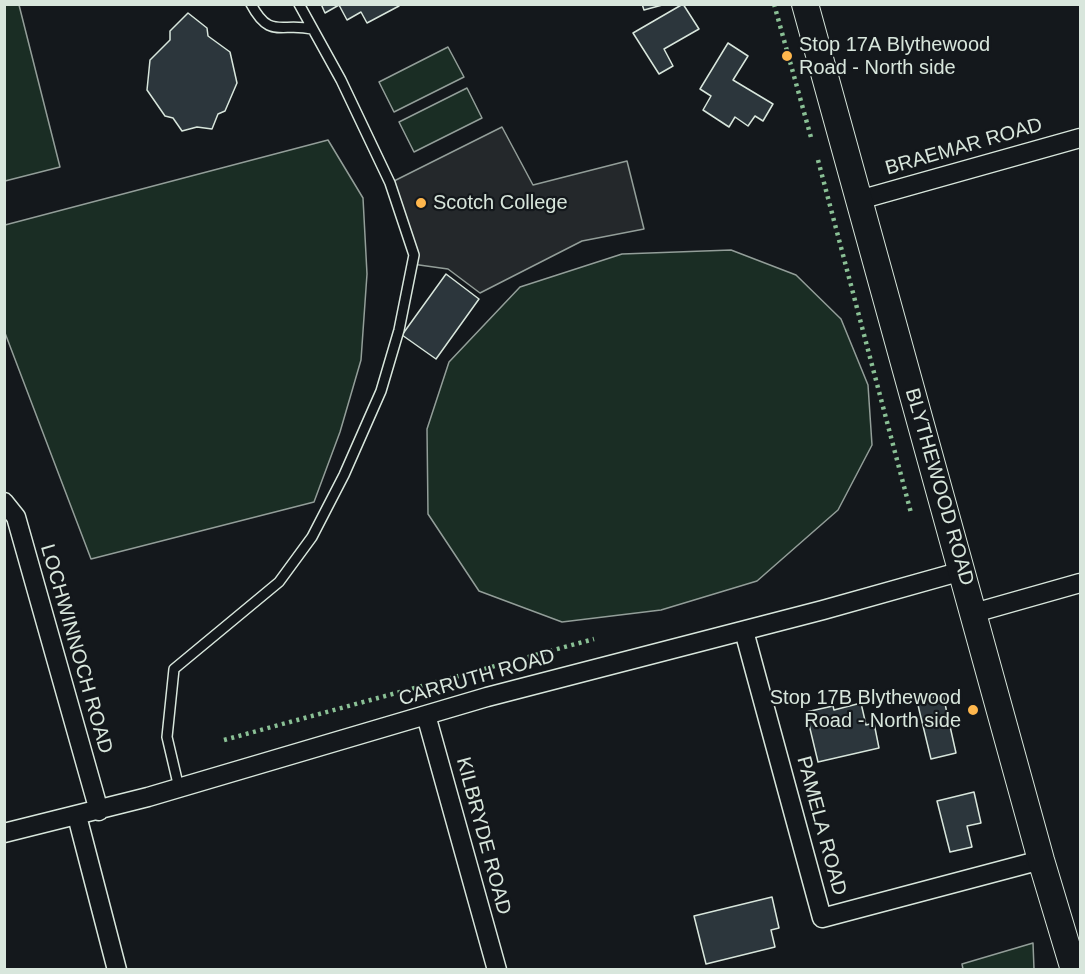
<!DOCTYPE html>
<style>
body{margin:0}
#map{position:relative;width:1085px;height:974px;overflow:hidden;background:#14181c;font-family:Helvetica,sans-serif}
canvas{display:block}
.frame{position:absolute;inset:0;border:6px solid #d8e6dc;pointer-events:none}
</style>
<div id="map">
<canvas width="1085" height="974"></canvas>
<div class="frame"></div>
</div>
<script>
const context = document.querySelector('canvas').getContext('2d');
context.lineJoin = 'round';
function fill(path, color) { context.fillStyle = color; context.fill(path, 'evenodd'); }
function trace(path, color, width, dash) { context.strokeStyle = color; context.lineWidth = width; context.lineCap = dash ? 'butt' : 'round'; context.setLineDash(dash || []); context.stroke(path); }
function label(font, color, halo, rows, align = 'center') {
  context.font = font + ' Helvetica,sans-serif'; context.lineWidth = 4.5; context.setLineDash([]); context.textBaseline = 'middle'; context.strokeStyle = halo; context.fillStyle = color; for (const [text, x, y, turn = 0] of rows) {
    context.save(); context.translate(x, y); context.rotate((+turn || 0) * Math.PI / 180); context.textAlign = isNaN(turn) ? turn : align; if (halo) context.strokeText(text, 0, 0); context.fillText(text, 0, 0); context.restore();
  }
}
const green = new Path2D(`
 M5 4 19 5 60 167 5 181Z
 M448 47 464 77 394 112 379 82Z
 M467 88 482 118 414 152 399 122Z
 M328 140 363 198 367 274 361 360 340 432 314 502 91 559 5 333V225Z
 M731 250 796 275 841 319 868 385 872 445 838 510 757 581 661 610 562 622 479 591 428 514 427 429 449 362 520 287 622 254Z
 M1033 943 1034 969H963L962 964Z`);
fill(green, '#1a2d24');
trace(green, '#939e99', 1.5);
const parking = new Path2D(`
 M502 127 533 185 627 161 644 229 582 241 480 293 448 269 412 264 390 183Z`);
fill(parking, '#24282b');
trace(parking, '#939e99', 1.5);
const building = new Path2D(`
 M321 4H398L399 6 367 23 361 12 347 20 339 5 325 13Z
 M642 4H666L644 10Z
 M683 4 699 29 664 49 673 66 659 74 633 33Z
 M188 13 207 28 208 36 230 52 237 83 225 111 218 114 212 129 197 127 182 131 173 118 165 116 147 90 150 60 170 40V31Z
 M728 43 748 56 733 80 773 104 763 121 755 116 748 126 735 117 729 127 703 110 711 96 700 89Z
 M446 274 479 299 436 359 402 335Z
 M943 695 956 753 931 759 917 701Z
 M861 703 866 725 874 723 879 748 818 762 806 712 833 706 834 710Z
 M974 792 981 823 967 826 972 847 950 852 937 801Z
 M772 897 779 928 771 930 775 947 706 964 694 916Z`);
fill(building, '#2c363c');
trace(building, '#d8e6dc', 1.5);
const lane = new Path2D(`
 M251 4C270 40 281 22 312 29
 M179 788 167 737 174 669 279 582 312 537 344 475 381 391 399 330 414 255 390 183 341 80 299 4`);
const street = new Path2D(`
 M859 200 1080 138
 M4 502 16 517 99 811
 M974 613 1080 583
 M744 631 822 918 1041 860
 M426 715 497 970
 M77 816 117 970
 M4 833 148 797 487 697 823 610 962 571`);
const secondary = new Path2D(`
 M805 4 1041 860 1074 970`);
trace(lane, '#d8e6dc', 12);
trace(street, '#d8e6dc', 21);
trace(secondary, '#d8e6dc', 28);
trace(lane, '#14181c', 9);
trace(street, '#14181c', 18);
trace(secondary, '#14181c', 26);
trace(new Path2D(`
 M774 4 812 141
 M818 160 911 513
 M224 740 594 639`), '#8ac095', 4.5, [3, 4.5]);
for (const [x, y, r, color] of [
 [787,56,6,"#ffb74d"],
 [421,203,6,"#ffb74d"],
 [973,710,6,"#ffb74d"]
]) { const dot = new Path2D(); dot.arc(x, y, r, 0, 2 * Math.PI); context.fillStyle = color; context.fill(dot); trace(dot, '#14181c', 2); }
label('20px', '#d8e6dc', '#14181c', [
 ["Stop 17A Blythewood",799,45],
 ["Road - North side",799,68],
 ["Scotch College",433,203],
 ["Stop 17B Blythewood",961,698,"right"],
 ["Road - North side",961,721,"right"]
], 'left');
label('20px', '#d8e6dc', '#14181c', [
 ["BRAEMAR ROAD",964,147,-16],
 ["BLYTHEWOOD ROAD",939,487,74],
 ["LOCHWINNOCH ROAD",76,649,74],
 ["CARRUTH ROAD",477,678,-16],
 ["PAMELA ROAD",821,826,75],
 ["KILBRYDE ROAD",483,836,75]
]);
</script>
